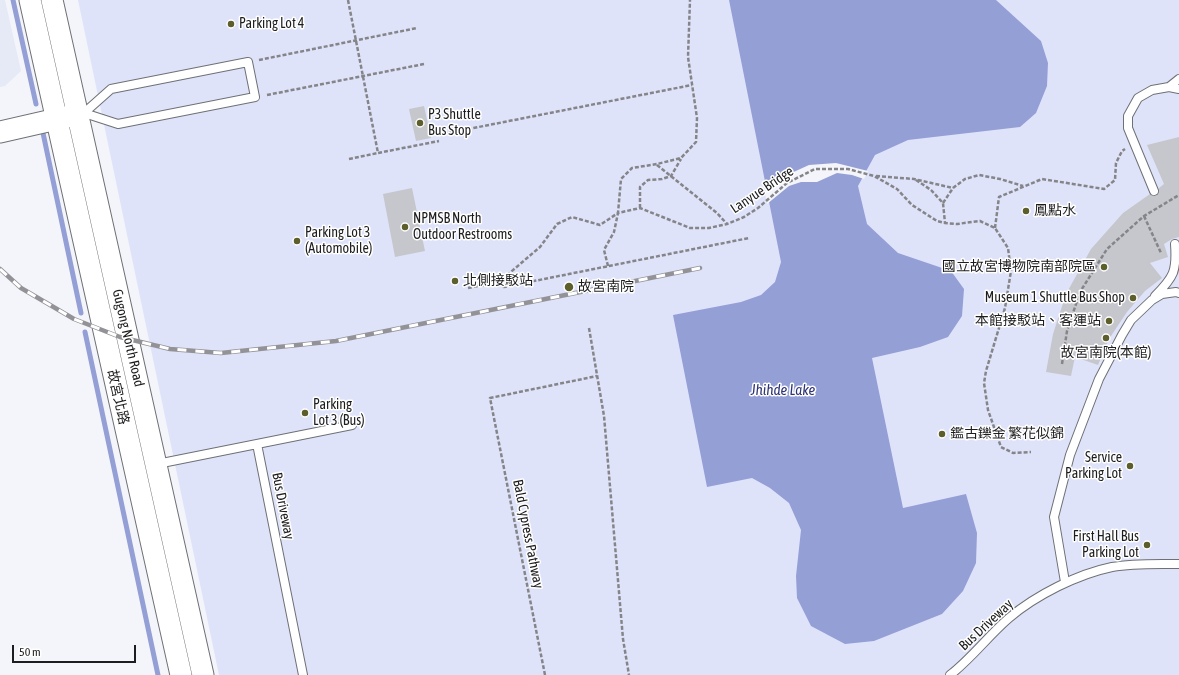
<!DOCTYPE html>
<meta charset="utf-8">
<style>
body{margin:0}
#map{position:relative;width:1179px;height:675px;overflow:hidden;background:#f4f5fa;font-family:"Asap Condensed",sans-serif}
canvas{display:block}
.scale{position:absolute;left:12px;top:645px;width:124px;height:18px;box-sizing:border-box;border:2px solid #1d1d1f;border-top:0;padding-left:5px;font-size:12px;line-height:14px;white-space:nowrap;color:#1d1d1f;-webkit-text-stroke:3px #fff;paint-order:stroke}
</style>
<div id="map">
<canvas width="1179" height="675"></canvas>
<div class="scale">50 m</div>
</div>
<script>
const context = document.querySelector('canvas').getContext('2d');
context.lineJoin = 'round';
function fill(path, color) { context.fillStyle = color; context.fill(path, 'evenodd'); }
function trace(path, color, width, dash) { context.strokeStyle = color; context.lineWidth = width; context.lineCap = dash ? 'butt' : 'round'; context.setLineDash(dash || []); context.stroke(path); }
function label(font, color, halo, rows, align = 'center') {
  context.font = font + ' "Asap Condensed","Noto Sans TC",sans-serif'; context.lineWidth = 3; context.setLineDash([]); context.textBaseline = 'middle'; context.strokeStyle = halo; context.fillStyle = color; for (const [text, x, y, turn = 0] of rows) {
    context.save(); context.translate(x, y); context.rotate((+turn || 0) * Math.PI / 180); context.textAlign = isNaN(turn) ? turn : align; if (halo) context.strokeText(text, 0, 0); context.fillText(text, 0, 0); context.restore();
  }
}
fill(new Path2D(`
 M0 0H5L21 71 5 86 0 87Z`), '#e6e9f6');
fill(new Path2D(`
 M78 0H1179V675H219Z`), '#dee3fa');
fill(new Path2D(`
 M729 0H996L1041 41 1048 63 1047 86 1036 113 1020 127 908 140 875 155 858 186 867 224 898 253 951 271 964 289 962 316 948 337 920 347 872 358 903 508 966 494 977 533 976 563 963 591 942 614 874 641 845 644 811 626 797 598 796 576 801 530 789 503 770 488 752 478 707 487 673 315 741 302 761 295 775 282 781 262Z`), '#949fd6');
fill(new Path2D(`
 M836 163 868 171 864 179 852 175 837 173 817 182H801L789 186 767 204 765 192 768 183 777 176 787 175 809 165Z`), '#f4f5fa');
trace(new Path2D(`
 M13 0 36 104
 M43 133 81 313
 M85 332 158 675`), '#949fd6', 5);
fill(new Path2D(`
 M424 106 431 138 416 141 409 109Z
 M1179 137V237L1172 239 1164 244 1168 257 1150 263 1162 278 1145 291 1127 312 1109 339 1098 365 1075 357 1071 376 1046 372 1053 334 1066 294 1091 249 1123 213 1150 194 1153 196H1156L1159 192V188L1164 184 1147 145Z
 M412 188 425 251 395 257 383 194Z`), '#c6c7cc');
const lane = new Path2D(`
 M248 62 255 97 118 124 84 113 111 89Z
 M1179 79 1169 87 1179 89
 M1154 191 1128 128V116L1138 98 1152 90 1169 87
 M1155 296C1174 277 1177 271 1175 244
 M257 444 303 675
 M157 464 352 425
 M1065 582 1054 517 1070 455 1099 379 1122 335 1131 320 1152 300 1162 294 1176 292 1179 293
 M950 675C972 658 988 636 1009 618 1036 595 1078 574 1112 567 1134 563 1157 564 1179 564`);
const secondary = new Path2D(`
 M30 0 181 675
 M52 0 203 675
 M0 132 70 116`);
trace(lane, '#6e7074', 10);
trace(secondary, '#6e7074', 23);
trace(new Path2D(`
 M348 0 378 153 439 141
 M259 60 417 28
 M267 95 424 64
 M438 135 692 85
 M349 159 378 153
 M657 165 717 213 727 224
 M876 176 914 179 953 188
 M916 180 931 190 943 203 945 223
 M943 203 953 188 965 179 979 175 1000 179 1023 186
 M640 208V187L648 180 662 179 671 176 681 159
 M1144 216 1161 253
 M995 228 999 197 1042 179 1104 189 1115 180 1116 163 1122 151 1125 149
 M608 266 604 250 614 232 618 213 640 208 690 228H709L727 224 744 217 758 208 787 183 815 169H848L874 176 897 189 912 205 937 221 945 223 957 224 980 221 995 228 1008 248 1011 271 1005 308 986 371 984 383 988 410 1001 447 1013 453 1031 452
 M499 282 504 287 749 238
 M468 288 499 282 540 247 557 224 572 217 600 225 618 213 621 179 632 168 657 164 681 158 696 142 697 118 688 57 690 0
 M589 328 604 416 623 639 629 675
 M1062 364 1067 331 1080 292 1107 249 1144 216 1179 195
 M545 675 490 398 597 376`), '#858589', 2.5, [4, 2]);
trace(lane, '#fff', 8);
trace(secondary, '#fff', 21);
const rail = new Path2D(`
 M0 269 21 288 74 319 120 337 170 349 221 353 336 341 700 268`);
trace(rail, '#939397', 4.5);
trace(rail, '#fff', 3, [9]);
for (const [x, y, r, color] of [
 [231,24,4,"#5c5e2c"],
 [420,123,4,"#5c5e2c"],
 [1026,211,4,"#5c5e2c"],
 [405,227,4,"#5c5e2c"],
 [297,241,4,"#5c5e2c"],
 [1104,267,4,"#5c5e2c"],
 [455,281,4,"#5c5e2c"],
 [569,287,5,"#5c5e2c"],
 [1133,298,4,"#5c5e2c"],
 [1109,321,4,"#5c5e2c"],
 [1106,338,4,"#5c5e2c"],
 [305,413,4,"#5c5e2c"],
 [942,434,4,"#5c5e2c"],
 [1130,466,4,"#5c5e2c"],
 [1147,545,4,"#5c5e2c"]
]) { const dot = new Path2D(); dot.arc(x, y, r, 0, 2 * Math.PI); context.fillStyle = color; context.fill(dot); trace(dot, '#fff', 1.5); }
label('14px', '#1d1d1f', '#fff', [
 ["Parking Lot 4",239,24],
 ["P3 Shuttle",428,115],
 ["Bus Stop",428,131],
 ["鳳點水",1034,211],
 ["NPMSB North",413,219],
 ["Outdoor Restrooms",413,235],
 ["Parking Lot 3",305,233],
 ["(Automobile)",305,249],
 ["國立故宮博物院南部院區",1096,267,"right"],
 ["北側接駁站",463,281],
 ["故宮南院",578,287],
 ["Museum 1 Shuttle Bus Shop",1125,298,"right"],
 ["本館接駁站、客運站",1101,321,"right"],
 ["故宮南院(本館)",1106,353,"center"],
 ["Parking",313,405],
 ["Lot 3 (Bus)",313,421],
 ["鑑古鑠金 繁花似錦",950,434],
 ["Service",1122,458,"right"],
 ["Parking Lot",1122,474,"right"],
 ["First Hall Bus",1139,537,"right"],
 ["Parking Lot",1139,553,"right"]
], 'left');
label('14px', '#1d1d1f', '#fff', [
 ["Lanyue Bridge",762,190,-34],
 ["Gugong North Road",128,338,77],
 ["故宮北路",118,397,77],
 ["Bus Driveway",283,506,79],
 ["Bald Cypress Pathway",528,534,79],
 ["Bus Driveway",986,625,-43]
]);
label('italic 15px', '#2e3576', '#fff', [
 ["Jhihde Lake",783,390]
]);
</script>
